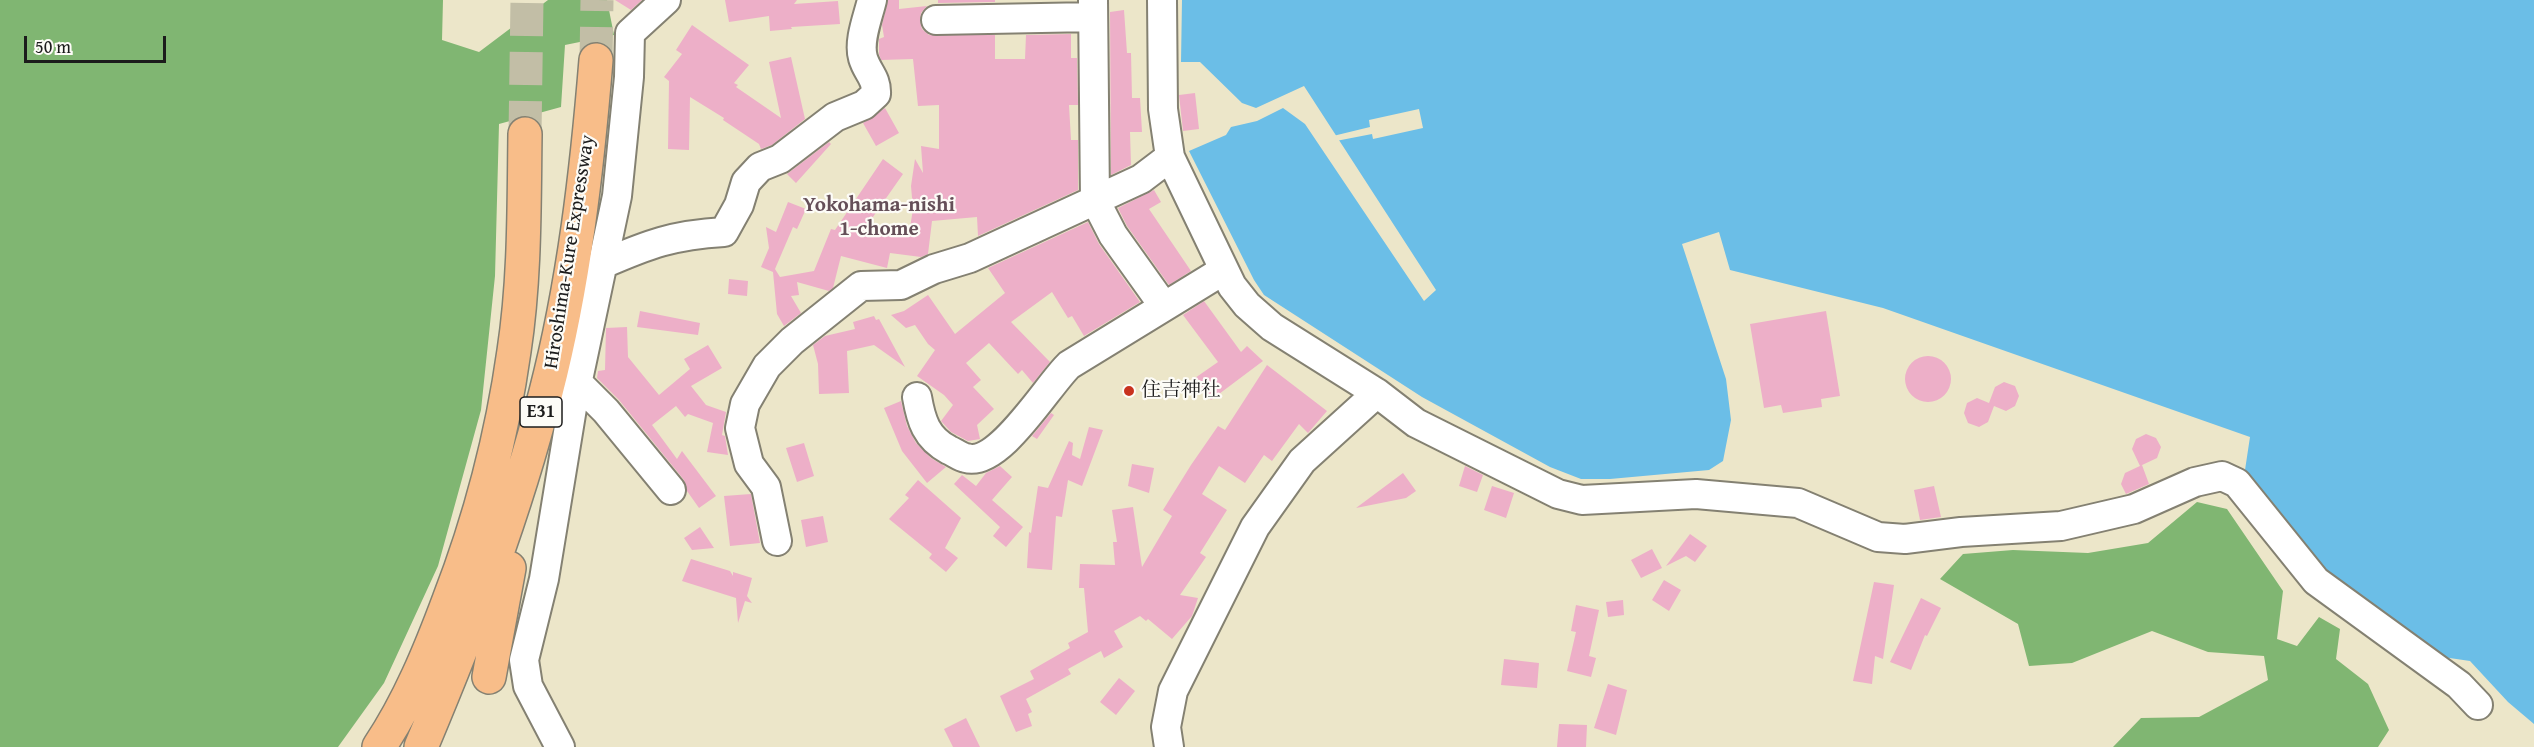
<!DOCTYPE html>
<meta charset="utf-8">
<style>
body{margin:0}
#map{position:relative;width:2534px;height:747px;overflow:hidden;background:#ece6c9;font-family:"Gentium Book Plus",serif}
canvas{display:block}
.scale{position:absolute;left:24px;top:36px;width:142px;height:27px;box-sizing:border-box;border:3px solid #1c1c1c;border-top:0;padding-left:8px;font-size:18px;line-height:21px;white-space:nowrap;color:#1c1c1c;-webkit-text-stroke:4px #fdfcf7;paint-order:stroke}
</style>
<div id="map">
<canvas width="2534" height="747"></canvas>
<div class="scale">50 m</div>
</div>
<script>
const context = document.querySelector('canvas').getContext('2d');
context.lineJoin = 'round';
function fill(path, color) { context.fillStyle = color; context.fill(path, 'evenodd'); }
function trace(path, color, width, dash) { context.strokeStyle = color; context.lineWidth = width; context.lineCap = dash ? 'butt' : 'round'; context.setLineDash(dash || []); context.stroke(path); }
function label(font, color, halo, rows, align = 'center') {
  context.font = font + ' "Gentium Book Plus","Noto Serif JP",serif'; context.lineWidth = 4.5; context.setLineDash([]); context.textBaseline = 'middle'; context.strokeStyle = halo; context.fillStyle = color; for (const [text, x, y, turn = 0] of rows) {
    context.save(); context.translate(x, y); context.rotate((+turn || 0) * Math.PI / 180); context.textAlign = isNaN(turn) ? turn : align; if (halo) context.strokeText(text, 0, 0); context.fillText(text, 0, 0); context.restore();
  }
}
fill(new Path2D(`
 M0 0H443L442 40 479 52 548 0H607L614 35 565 45 561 107 499 124 495 276 481 410 438 566 384 683 338 747H0Z
 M2197 502 2227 509 2283 591 2277 639 2297 646 2319 617 2340 629 2336 659 2368 684 2389 730 2378 747H2113L2141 718 2199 717 2268 680 2264 656 2208 652 2152 631 2072 663 2029 666 2018 624 1940 579 1963 554 2013 550 2088 553 2148 543Z`), '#80b672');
fill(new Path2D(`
 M1182 0H2534V724L2508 702 2470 661 2436 656 2326 574 2245 470 2250 437 1883 308 1730 270 1719 232 1682 244 1726 379 1731 420 1723 461 1709 470 1610 479H1581L1550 467 1422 397 1264 295 1254 280 1189 151 1226 135 1231 127 1257 121 1283 108 1305 124 1424 301 1436 290 1304 86 1256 108 1242 103 1200 62H1181Z`), '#6bbee7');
fill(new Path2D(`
 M1419 109 1423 128 1373 139 1372 134 1336 141 1333 136 1370 127 1369 120Z`), '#ece6c9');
fill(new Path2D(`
 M615 0H642L631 10Z
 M725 0H797L794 4 838 1 840 24 791 27 792 29 770 31 769 16 729 22Z
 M888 0H899V9L927 6 921 13 920 21 922 29 929 35H995V59H1025L1026 35 1071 34V58H1077L1078 105H1069L1071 140H1078V190L978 236 977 217 932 221 928 254 921 257 890 253 887 268 841 256 833 288 829 291 797 282 799 295 791 296 801 313 784 326 777 314 773 272 761 267 769 248 766 227 776 232 788 202 806 209 797 229 793 227 775 269 780 277 814 271 831 229 835 230 883 159 903 174 868 224 909 234 913 209 911 186 915 159 923 173 921 146 939 149V105L918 106 913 59 881 60 879 54V39L884 37 882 25Z
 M938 0H995V2L938 3Z
 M1124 10 1127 53H1131L1132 98H1140L1142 132H1130L1131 165 1111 175 1110 12Z
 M692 25 749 65 734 83 738 85 736 87 781 118 769 62 791 57 805 119 772 145 761 149 759 144 723 120 724 118 690 97 689 150 668 149 669 81 664 77 682 54 676 50Z
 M1195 93 1199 129 1183 131 1179 95Z
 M885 108 899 133 876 146 863 123Z
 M829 142 831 144 796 183 787 174Z
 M1154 190 1161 202 1149 209 1191 271 1169 285 1127 226 1118 208Z
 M1088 222 1099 244 1140 302 1084 336 1072 316 1068 318 1052 292 1011 322 1050 362 1033 383 1022 370 1018 374 989 343 966 363 981 380 973 387 994 409 977 425 980 439 968 441 951 432 941 421 953 405 944 395 917 376 935 350 928 344 915 325 906 328 891 315 904 311 928 295 955 334 1005 293 988 268Z
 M729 279 748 281 747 296 728 294Z
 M1204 301 1241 352 1247 346 1263 361 1211 400 1195 378 1218 362 1183 315Z
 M640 311 700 323 698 335 637 327Z
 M1826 311 1840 396 1821 399 1822 407 1783 413 1781 405 1764 408 1750 324Z
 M874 316 876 320 879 319 905 367 874 345 847 351 849 393 819 394 818 364 813 345 825 336 855 329 853 322Z
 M627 327 628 357 659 395 690 369 684 359 708 345 722 368 691 386 706 405 726 412 722 435 725 436 728 455 707 452 713 423 688 414 685 417 676 406 652 425 677 459 682 451 716 496 699 508 687 491 684 480 619 400 597 378 598 371 605 370 606 328Z
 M1905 379a23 23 0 1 1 46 0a23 23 0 1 1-46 0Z
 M1267 365 1327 411 1308 433 1299 424 1272 461 1264 455 1245 483 1219 466 1202 494 1227 510 1200 553 1206 557 1180 595 1198 598 1192 616 1172 639 1148 619 1146 621 1140 616 1114 631 1123 647 1104 658 1101 651 1068 669 1071 674 1026 699 1032 712 1028 714 1032 726 1016 732 1000 696 1034 679 1030 671 1070 648 1068 643 1088 632 1084 588H1079L1080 564 1115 565 1113 542H1117L1112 510 1133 507 1142 567 1172 516 1163 510 1191 465 1218 426 1225 430Z
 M2004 382 2015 386 2019 396 2015 406 2006 411 1994 406 1988 422 1979 427 1968 423 1964 413 1967 403 1977 398 1989 403 1995 387Z
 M901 401 907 426 916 443 931 458 946 467 927 483 902 451 884 408Z
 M1051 413 1054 415 1037 439 1032 436Z
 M1089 427 1103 430 1082 486 1068 480 1062 517 1056 516 1052 570 1027 568 1029 532 1031 533 1038 486 1048 488 1069 441 1073 443 1072 455 1080 459Z
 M2146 434 2156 438 2161 447 2157 458 2140 466 2132 449 2136 439Z
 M804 443 814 476 797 482 786 448Z
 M1132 464 1154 468 1149 493 1128 486Z
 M2142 465 2149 484 2126 494 2121 484 2125 473Z
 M1000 466 1012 477 992 500 1023 527 1006 547 993 536 1000 527 954 484 962 475 976 486 986 473Z
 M1465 466 1483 475 1477 492 1459 486Z
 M1403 473 1416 491 1406 498 1356 508Z
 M918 480 961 518 945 548 958 558 946 572 929 558 932 554 889 519 909 498 905 495Z
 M1492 486 1514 493 1506 518 1484 510Z
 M1934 486 1941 517 1920 520 1914 490Z
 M751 494 760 543 730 546 724 496Z
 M823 516 828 542 806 547 801 520Z
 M700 527 714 548 692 550 684 538Z
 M1690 534 1707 546 1695 562 1686 556 1666 566Z
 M1652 549 1662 568 1641 578 1631 560Z
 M691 559 730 571 733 576V572L752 578 747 596 752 603 745 601 738 623 736 598 682 581Z
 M1664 580 1681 590 1669 611 1652 600Z
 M1874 582 1894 585 1883 659 1875 656 1872 684 1853 681Z
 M1921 598 1941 608 1927 636 1925 635 1911 670 1890 662Z
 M1623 600 1624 615 1608 617 1606 602Z
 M1576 605 1599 610 1589 656 1596 658 1591 677 1567 671 1576 632 1571 631Z
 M1504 659 1539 663 1537 688 1501 685Z
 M1119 678 1135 691 1116 715 1100 702Z
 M1608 684 1627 690 1616 735 1594 728Z
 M966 718 980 747H953L944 729Z
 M1559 724 1587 725 1586 747H1557Z`), '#edafc8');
trace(new Path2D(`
 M596 60 597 0
 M525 134 527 0`), '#c2bea6', 33, [33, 16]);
const minor = new Path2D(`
 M1093 0 1095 200 1113 235 1163 305
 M1162 0 1163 109 1170 157 1232 286 1247 305 1272 327 1377 393 1416 423 1558 494 1582 500 1696 494 1798 503 1878 537 1905 539 1961 532 2061 526 2134 509 2195 482 2222 476 2237 483 2316 581 2459 685 2478 705
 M936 20 1093 17
 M603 264C649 244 673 235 724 232L739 205 746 182 760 167 780 159 835 117 864 105 876 94C877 78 867 72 863 58 858 41 868 17 872 0
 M577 382 606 411 671 490
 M917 397C921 420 926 438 949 450 954 452 960 457 966 458 999 468 1047 386 1069 365L1224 270
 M777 541 766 487 749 464 740 428 745 404 767 366 792 341 861 286 901 285 934 269 970 258 1141 179 1170 157
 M560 747 528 686 524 660 544 579 572 408 617 196 629 77 630 33 666 0
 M1169 747 1166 727 1173 691 1255 527 1302 461 1377 393`);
const highway = new Path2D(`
 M489 677 509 568
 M379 747C409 702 430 651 449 600 480 520 502 436 514 351 525 279 524 206 525 134
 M421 747C470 631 515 514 546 392 574 284 587 171 596 60`);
trace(minor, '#848172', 32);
trace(highway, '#848172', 36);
trace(minor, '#fff', 28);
trace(highway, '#f8bd89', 33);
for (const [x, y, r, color] of [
 [1129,391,6,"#c8321e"]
]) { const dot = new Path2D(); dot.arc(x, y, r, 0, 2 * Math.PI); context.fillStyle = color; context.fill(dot); trace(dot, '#fdfcf7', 2); }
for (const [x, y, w] of [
 [541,412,42]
]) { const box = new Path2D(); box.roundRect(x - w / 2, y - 15, w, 30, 4.5); context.fillStyle = '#fdfcf7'; context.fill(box); trace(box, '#1c1c1c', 1.5); }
label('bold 18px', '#1c1c1c', null, [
 ["E31",541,412]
]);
label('20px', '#1c1c1c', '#fdfcf7', [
 ["Hiroshima-Kure Expressway",570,252,-81]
]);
label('20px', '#1c1c1c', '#fdfcf7', [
 ["住吉神社",1141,391]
], 'left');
label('bold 21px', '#654f58', '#fdfcf7', [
 ["Yokohama-nishi",879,206],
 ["1-chome",879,230]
]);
</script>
